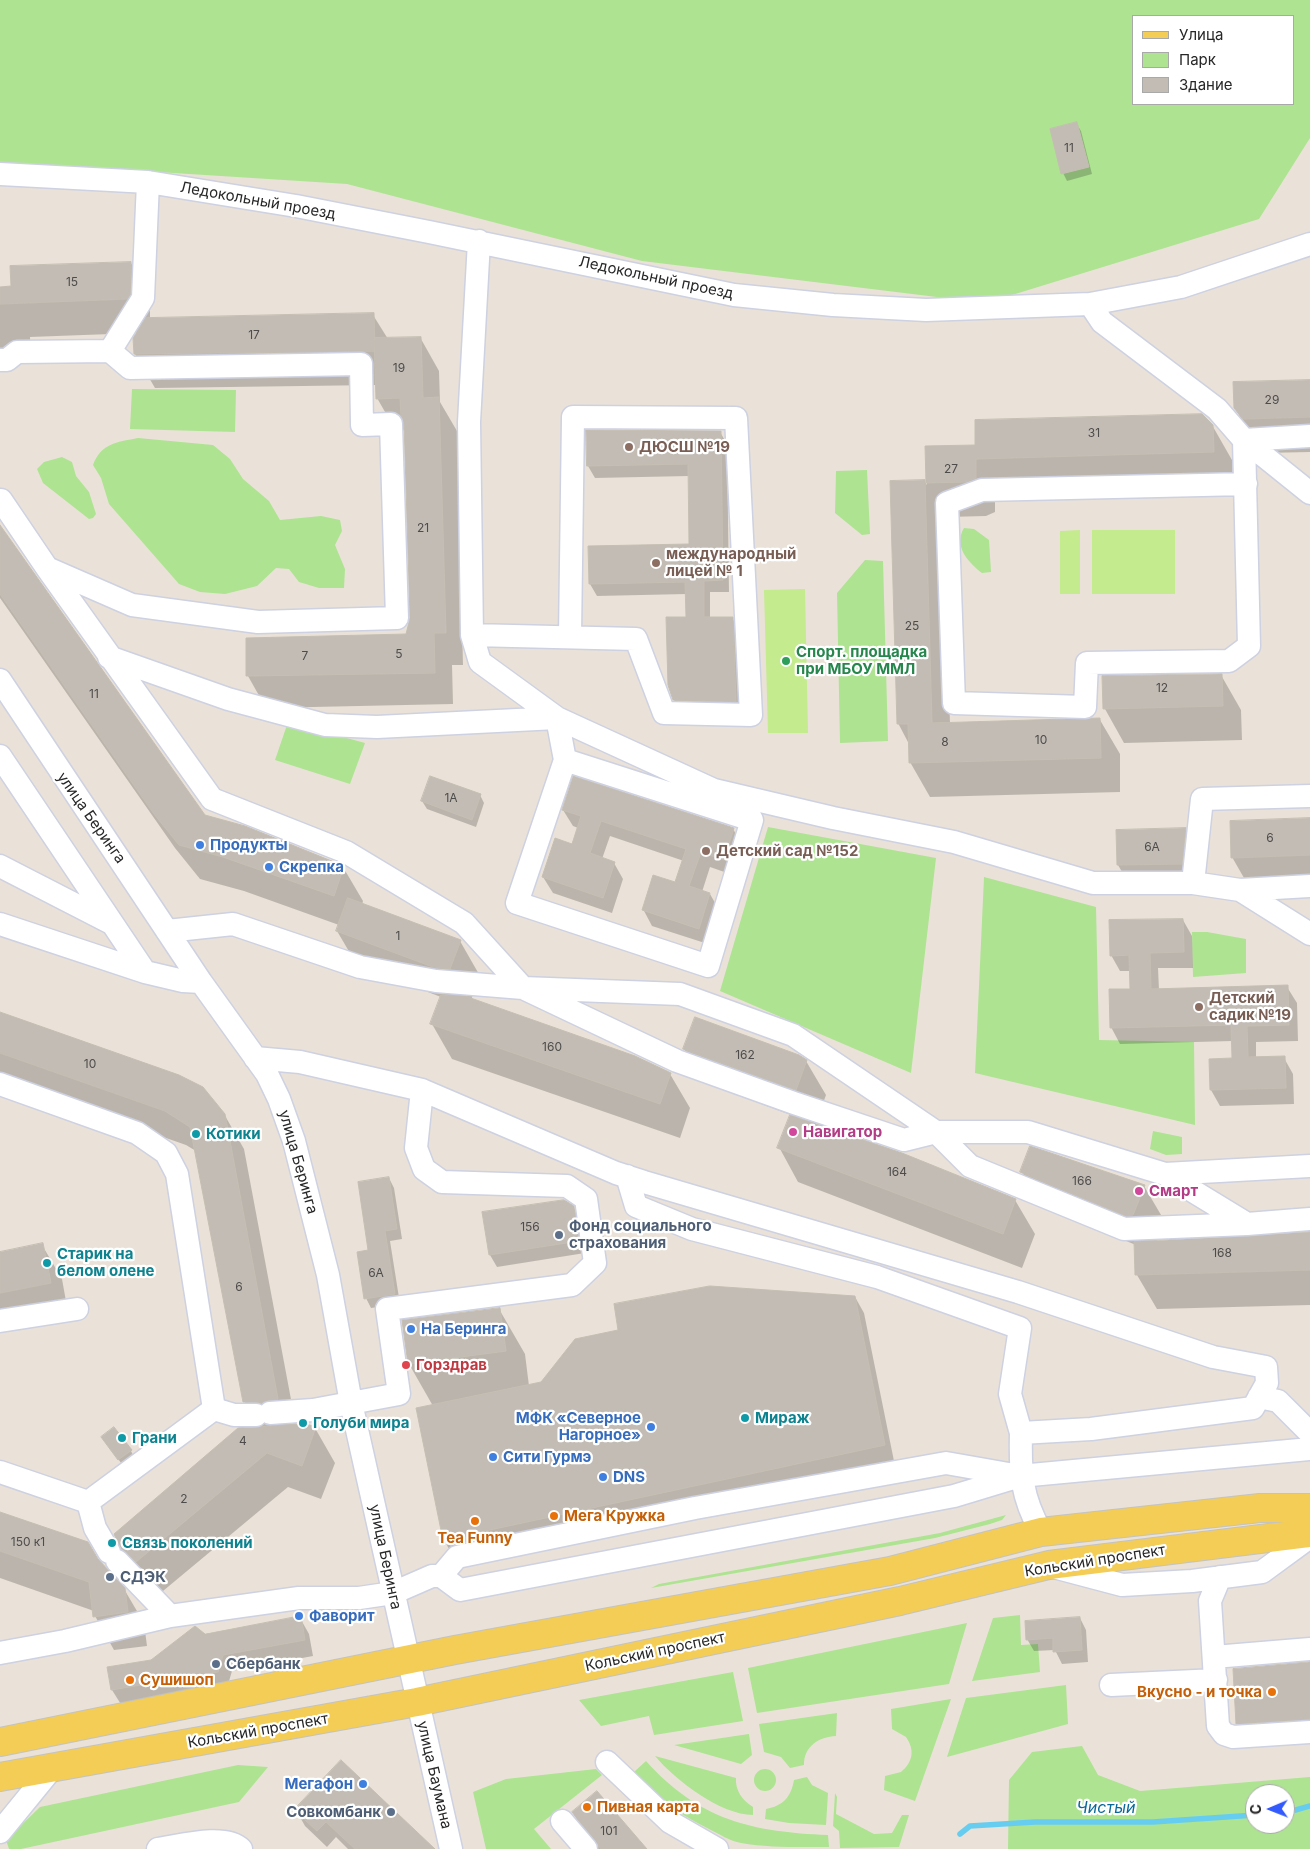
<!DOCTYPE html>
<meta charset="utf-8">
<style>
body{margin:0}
#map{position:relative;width:1310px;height:1849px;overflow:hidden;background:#eae2d8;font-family:Inter,sans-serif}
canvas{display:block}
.legend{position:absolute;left:1132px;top:15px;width:162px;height:90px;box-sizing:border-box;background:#fff;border:1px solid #a9a9a9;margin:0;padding:6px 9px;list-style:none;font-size:15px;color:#272727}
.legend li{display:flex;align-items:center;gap:10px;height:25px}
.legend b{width:25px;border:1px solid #a9a9a9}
.north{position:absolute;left:1245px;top:1784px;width:50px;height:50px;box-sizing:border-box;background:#fff;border:1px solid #a9a9a9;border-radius:50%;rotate:269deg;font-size:14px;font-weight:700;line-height:20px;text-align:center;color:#272727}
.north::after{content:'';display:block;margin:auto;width:18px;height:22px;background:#325afd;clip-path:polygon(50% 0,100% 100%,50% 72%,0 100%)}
</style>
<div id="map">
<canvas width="1310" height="1849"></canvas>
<ul class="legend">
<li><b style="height:6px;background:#f3cd55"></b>Улица</li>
<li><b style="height:14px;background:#aee392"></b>Парк</li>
<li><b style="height:14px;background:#c2bcb5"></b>Здание</li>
</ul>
<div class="north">С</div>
</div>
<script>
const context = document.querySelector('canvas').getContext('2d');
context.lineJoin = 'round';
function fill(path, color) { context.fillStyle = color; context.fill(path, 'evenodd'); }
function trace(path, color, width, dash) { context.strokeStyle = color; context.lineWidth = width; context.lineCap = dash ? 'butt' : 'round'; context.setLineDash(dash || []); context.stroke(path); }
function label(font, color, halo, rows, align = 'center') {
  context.font = font + ' Inter,sans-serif'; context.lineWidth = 4.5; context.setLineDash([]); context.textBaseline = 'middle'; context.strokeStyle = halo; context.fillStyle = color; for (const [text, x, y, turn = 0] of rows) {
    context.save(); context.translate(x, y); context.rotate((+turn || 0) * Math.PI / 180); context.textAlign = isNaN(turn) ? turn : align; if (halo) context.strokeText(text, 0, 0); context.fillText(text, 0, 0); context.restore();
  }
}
fill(new Path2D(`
 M0 0H1310V138L1259 219 986 303 642 261 347 184 0 162ZM1134 16H1294V104H1134Z
 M132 389 236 390 235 432 130 429Z
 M138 438 213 445 230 459 243 479 269 501 280 520 321 516 340 520 342 531 335 545 345 569 344 588H319L299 582 289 569 276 568 257 586 225 594 200 592 179 584 109 504 101 478 93 465C101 443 118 442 138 438Z
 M62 457 72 462 76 476 89 492 96 514 93 518 89 519 43 483 37 469 44 462Z
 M867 470 870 534 862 535 835 513 836 471Z
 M964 528 974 529 989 540 991 572 982 573C968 562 953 546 964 528Z
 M865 560 883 561 888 741 840 743 837 593Z
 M288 722 365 743 350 784 275 760Z
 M768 827 936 858 911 1073 720 991Z
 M984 877 1096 907 1099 1040 1194 1042 1195 1125 975 1073Z
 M1192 932H1207L1246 939V973L1193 977Z
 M1153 1131 1182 1137V1154L1166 1155 1150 1149Z
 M1006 1515 1002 1520 990 1524 935 1538 651 1588 659 1584 940 1533Z
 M1020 1615 1021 1645 1038 1644 1040 1672 972 1681 993 1618Z
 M967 1623 949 1684 757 1713 748 1668Z
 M733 1672 743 1721 654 1735 649 1716 601 1726 579 1700Z
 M1066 1685 1068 1724 947 1757 966 1698Z
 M951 1699 915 1801 884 1790 885 1776 901 1772C913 1762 915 1750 906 1737L892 1729 891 1709Z
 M837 1713 836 1736C819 1737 804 1746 804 1765L790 1768 781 1757 764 1752 759 1724Z
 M749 1734 752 1755 741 1764 674 1745Z
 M1082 1746 1098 1775 1140 1791 1310 1777V1849H1008L1009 1780 1032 1752ZM1255 1794H1285V1824H1255Z
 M655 1756 736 1778C735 1790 742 1800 753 1807V1815C721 1815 675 1780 655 1756Z
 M646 1761C699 1820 752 1832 828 1835L829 1847C800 1847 770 1848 741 1843 730 1841 719 1834 709 1829 675 1812 660 1800 634 1772Z
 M238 1765 268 1767 239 1802 21 1849H9L6 1840 40 1807Z
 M754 1780a11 11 0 1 1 22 0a11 11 0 1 1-22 0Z
 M596 1769 602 1775 534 1829 551 1849H486L473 1792 506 1779Z
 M807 1777 812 1785 828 1793 826 1825 789 1823 765 1819 766 1809C783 1806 791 1797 794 1780Z
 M835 1793 837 1797 836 1814 874 1834 892 1833 902 1815H909L899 1847 840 1848 839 1831 833 1826Z`), '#aee392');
fill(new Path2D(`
 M1080 530V594H1060V531Z
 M1092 530H1175V594H1092Z
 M805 589 808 733H768L764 590Z`), '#c4eb8d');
fill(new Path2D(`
 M1076 123 1081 131 1092 174 1067 181 1063 173Z
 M131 263 150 297V319L373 315 388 339H421L439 371 440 402 457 431 463 665H452L453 704 266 708 248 676 247 639 407 635 411 618 406 430 396 431 377 398V385L155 388 135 354 138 333 30 337 31 359 0 360V288H12Z
 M1310 381V452L1264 453 1255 443 1235 408Z
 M1212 425 1232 460 1233 486 995 493V512L986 516 947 517 944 514 950 724 1100 720 1120 754V792L930 797 910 762 909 744 898 723 925 482 927 485 926 448 977 446Z
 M720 432 727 444 729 592H710V618H732L739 630 742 713 681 712 674 700 687 618V594L597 596 590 584 690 545 689 476 595 478 588 466Z
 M0 528 204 816 343 867 363 901 362 905 460 941 480 976 471 1000 670 1074 690 1108 680 1138 452 1059 432 1024 441 997 357 965 337 931 339 925 244 891 200 879 175 848 0 598Z
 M1221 675 1241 710 1242 740 1124 743 1105 709Z
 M480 795 484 803 476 827 427 809 422 801Z
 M563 810 733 829 743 846 733 875 710 867 702 892 710 894 719 910 708 944 652 926 643 909 676 884 684 861 610 836 602 859 614 863 623 879 612 913 553 893 543 877 573 845 578 828 573 826Z
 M1310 819V890L1252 892 1232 857Z
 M1185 830 1192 842 1188 875 1125 877 1118 865 1117 832Z
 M1183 920 1192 936 1193 968H1158L1159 990 1287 987 1297 1003 1298 1041 1256 1042V1058H1284L1293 1074 1294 1104 1220 1106 1211 1090 1234 1059 1233 1041 1120 1044 1111 1027 1131 990V971H1120L1111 955Z
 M0 1014 224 1114 244 1149 296 1426 315 1428 335 1463 321 1499 288 1487 157 1596 143 1583 122 1548 260 1428 244 1401 196 1151 186 1145 0 1080Z
 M684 1049 806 1061 826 1095 815 1125 1015 1200 1035 1234 1022 1268 798 1182 779 1147 791 1115 704 1083Z
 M1022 1172 1144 1186 1164 1220 1156 1242 1310 1233V1305L1157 1309 1137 1275 1136 1245 1042 1207Z
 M389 1178 394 1188 402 1239 390 1241 400 1304 371 1308 366 1298 370 1251Z
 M573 1207 580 1220 585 1253 497 1267 490 1255 483 1214Z
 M42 1245 62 1279 69 1318 0 1331V1253Z
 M855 1297 864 1313 894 1461 453 1556 444 1540 433 1406 409 1364 403 1321 499 1309 525 1354 529 1386Z
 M102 1437 131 1451 135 1459 124 1467Z
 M0 1513 124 1589 144 1623 147 1646 114 1650 95 1616 94 1611 0 1578Z
 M300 1618 309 1634 313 1656 232 1671 227 1688 122 1706 112 1690 151 1661 205 1635Z
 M1080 1618 1086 1630 1088 1662 1062 1664 1055 1650 1034 1651 1027 1639Z
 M1310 1662V1736L1247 1739 1238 1723Z
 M296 1810 432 1849H348L336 1837 327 1847 305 1826Z
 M573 1813 645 1849H595Z`), '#0003');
trace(new Path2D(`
 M1285 1813 1310 1806
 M960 1834 970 1826 1035 1822H1153L1255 1815`), '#67cdf0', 5.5);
const building = new Path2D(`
 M1077 122 1089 167 1061 174 1050 129Z
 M131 262 130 294 127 299 0 304V287L11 286 10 266Z
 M374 313 375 351 134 354 133 338 146 318Z
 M421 337 423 398 439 397 446 633H434L435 673 246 676V638L406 634 410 618 404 424 401 416 400 398 376 399 374 338Z
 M1310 380V417L1243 419 1234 408 1233 382Z
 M1202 414 1213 425 1214 452 976 459V478L965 482 926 483 925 446 975 445V420Z
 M586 430 721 431 723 580 704 581V617H733L736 702 673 700 668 685 666 617H686L685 582 589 584 588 546 689 544 688 464 587 466Z
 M925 480 932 723 1100 718 1101 758 909 763 908 724H897L890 481Z
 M0 525 205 815 245 826 344 866 334 896 223 857 179 845 154 814 0 594Z
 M1222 674 1223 706 1103 709 1102 676Z
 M430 776 481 794 472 820 421 801Z
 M573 776 734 828 724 860 701 852 689 886 710 893 699 929 642 910 653 875 675 882 686 849 601 821 590 853 615 862 603 898 542 877 555 838 572 844 581 816 562 810Z
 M1310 818V855L1231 858 1230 821Z
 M1186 828 1182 864 1117 865 1116 830Z
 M348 898 461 940 450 969 433 967 336 931Z
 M1183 919 1184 952 1150 953 1151 989 1288 985 1289 1025 1247 1026 1248 1057 1285 1056 1286 1088 1210 1090 1209 1059 1232 1058 1231 1025 1110 1028 1109 989H1130L1129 955 1110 956 1109 920Z
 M441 995 465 996 635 1056 671 1073 660 1104 430 1024Z
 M0 1012 179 1075 203 1087 225 1114 278 1399 262 1403 243 1402 190 1127 165 1111 0 1053Z
 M695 1017 799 1055 807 1060 796 1090 683 1049Z
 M790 1115 902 1153 1016 1199 1003 1234 777 1148Z
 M1030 1146 1145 1185 1133 1215 1126 1216 1020 1172Z
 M389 1177 397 1229 385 1231 395 1294 364 1299 357 1252 368 1250 358 1182Z
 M564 1200 574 1206 579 1241 489 1255 482 1212Z
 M1310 1232V1270L1135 1275 1134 1242Z
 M43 1243 51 1283 0 1293V1252Z
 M710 1286 855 1296 885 1445 443 1540 416 1408 541 1382 575 1339 618 1330 614 1304Z
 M500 1308 506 1351 408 1364 402 1320Z
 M306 1424 316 1427 302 1466 267 1453 136 1562 121 1549 114 1534 238 1428Z
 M114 1427 132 1450 118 1460 101 1437Z
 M0 1512 88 1542 98 1559 125 1588 128 1612 93 1617 89 1582 0 1551Z
 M301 1616 305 1640 223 1655 218 1672 111 1690 107 1667 151 1660 195 1626 205 1634Z
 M1080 1617 1082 1650 1053 1652V1638L1026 1640 1025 1621Z
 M1310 1662V1719L1236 1724 1233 1669Z
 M341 1760 435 1849H355L326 1822 317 1831 294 1810Z
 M597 1791 647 1849H601L572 1812Z`);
fill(building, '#c2bcb5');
trace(building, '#c5beb2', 1);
const minor = new Path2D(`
 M0 174 148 182 296 206 429 232 734 295 833 305 926 310 1090 304 1181 287 1310 244
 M148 182 143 298 110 351 130 368 361 364 362 425 391 424 397 618 258 622 132 605 47 568 212 799 346 852 464 923 523 988 680 994 793 1035 936 1132H1028L1165 1174 1247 1224 1310 1219
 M479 241 469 422 472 635 480 662 557 718 714 790 833 818 954 842 1093 883H1193L1240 890 1310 934
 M1090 304 1102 322 1217 409 1244 440 1310 493
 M0 360H7L17 352 110 351
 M1246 484 982 490 947 503 954 703 1085 707 1087 663 1229 661 1249 646 1244 440 1310 436
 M1 500 47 568
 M472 635 636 639 664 713 751 715 736 418 573 417 570 636
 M109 657 228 699 325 725 377 727 557 718 565 760 517 903 708 966 752 820 565 760
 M0 680 201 982 267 1074 279 1099 294 1141 328 1275 351 1403 451 1849
 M0 756 145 972 183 981 201 982
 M0 866 111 923
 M1193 883 1202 799 1310 796
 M1240 890 1310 886
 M0 924 145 972
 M167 931 233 924 360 967 436 981 523 988 677 1061 794 1103 904 1140 936 1132 970 1166 1124 1229 1247 1224
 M255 1058 300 1062 422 1090 616 1173 644 1182 1018 1292 1213 1357 1266 1367 1267 1383 1253 1408 1091 1429 1021 1433C1020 1473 1021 1496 1041 1532
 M0 1084 137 1133 166 1153 177 1174 214 1409 88 1502
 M1165 1174 1310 1166
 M627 1176 636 1206 692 1229 877 1277 1020 1328 1010 1394 1021 1433
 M0 1321 77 1309
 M1259 1397 1278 1401 1310 1433
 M214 1409 234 1415H256
 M270 1413 313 1410 399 1394 387 1309 572 1285 595 1263 586 1199 567 1186 442 1182 424 1169 416 1148 422 1090
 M0 1472 88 1502 95 1528 109 1552
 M117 1561 170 1616
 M1054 1567 1122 1585 1192 1581 1262 1572 1310 1537
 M441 1576 457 1557 695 1508 946 1463 1020 1476 1310 1449
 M1220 1577 1210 1601 1218 1726 1224 1734 1233 1737 1310 1732
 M0 1653 65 1641 170 1616 299 1598H359L393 1593 432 1576H441L460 1590 954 1496 1020 1476
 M1214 1657 1310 1649
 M1111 1685 1216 1680
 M607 1762 670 1822 717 1849
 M562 1821 586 1849
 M0 1832 53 1767
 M158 1849C179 1846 225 1833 241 1849`);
const major = new Path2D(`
 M0 1742 455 1650 890 1571 1041 1532 1260 1508H1310
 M0 1777 417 1702 900 1601 1049 1565 1310 1533`);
trace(minor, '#cdd1e1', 25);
trace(major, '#c3c3c3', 30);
trace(minor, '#fff', 22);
trace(major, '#f3cd55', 28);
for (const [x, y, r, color] of [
 [629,447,5,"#8d6e63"],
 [656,563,5,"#8d6e63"],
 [786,661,5,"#2e9e5b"],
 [200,845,5,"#3f7fe0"],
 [706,851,5,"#8d6e63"],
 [269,867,5,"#3f7fe0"],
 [1199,1007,5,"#8d6e63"],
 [793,1132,5,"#d1479c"],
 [196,1134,5,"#0f9aa8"],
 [1139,1191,5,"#d1479c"],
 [559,1235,5,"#5c6f8a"],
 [47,1263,5,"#0f9aa8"],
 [411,1329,5,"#3f7fe0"],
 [406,1365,5,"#e0444e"],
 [745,1418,5,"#0f9aa8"],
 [303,1423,5,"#0f9aa8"],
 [651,1427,5,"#3f7fe0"],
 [122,1438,5,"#0f9aa8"],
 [493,1457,5,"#3f7fe0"],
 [603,1477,5,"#3f7fe0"],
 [554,1516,5,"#e8710a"],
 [475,1521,5,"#e8710a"],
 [112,1543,5,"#0f9aa8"],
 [110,1577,5,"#5c6f8a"],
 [299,1616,5,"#3f7fe0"],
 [216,1664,5,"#5c6f8a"],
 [130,1680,5,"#e8710a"],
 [1272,1692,5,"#e8710a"],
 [363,1784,5,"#3f7fe0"],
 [587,1807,5,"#e8710a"],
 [391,1812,5,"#5c6f8a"]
]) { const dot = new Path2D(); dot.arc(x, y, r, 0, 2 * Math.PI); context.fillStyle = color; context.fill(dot); trace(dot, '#fff', 2); }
label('12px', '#4e4c4a', null, [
 ["11",1069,148],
 ["15",72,282],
 ["17",254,335],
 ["19",399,368],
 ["29",1272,400],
 ["31",1094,433],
 ["27",951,469],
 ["21",423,528],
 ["25",912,626],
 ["5",399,654],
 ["7",305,656],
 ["12",1162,688],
 ["11",94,694],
 ["10",1041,740],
 ["8",945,742],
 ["1А",451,798],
 ["6",1270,838],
 ["6А",1152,847],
 ["1",398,936],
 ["160",552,1047],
 ["162",745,1055],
 ["10",90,1064],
 ["164",897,1172],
 ["166",1082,1181],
 ["156",530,1227],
 ["168",1222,1253],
 ["6А",376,1273],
 ["6",239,1287],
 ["4",243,1441],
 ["2",184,1499],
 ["150 к1",28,1542],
 ["101",609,1831]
]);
label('15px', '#272727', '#fff', [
 ["Ледокольный проезд",258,201,10],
 ["Ледокольный проезд",656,278,12],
 ["улица Беринга",91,818,55],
 ["улица Беринга",298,1162,74],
 ["улица Беринга",385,1557,78],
 ["Кольский проспект",1095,1561,-9],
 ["Кольский проспект",655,1652,-12],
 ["Кольский проспект",258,1731,-10],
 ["улица Баумана",434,1775,77]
]);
label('bold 15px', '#785e54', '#fff', [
 ["ДЮСШ №19",639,447],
 ["международный",666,554],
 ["лицей № 1",666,571],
 ["Детский сад №152",716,851],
 ["Детский",1209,998],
 ["садик №19",1209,1015]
], 'left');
label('bold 15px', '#27864d', '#fff', [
 ["Спорт. площадка",796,652],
 ["при МБОУ ММЛ",796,669]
], 'left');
label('bold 15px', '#366cbe', '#fff', [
 ["Продукты",210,845],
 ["Скрепка",279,867],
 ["На Беринга",421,1329],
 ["МФК «Северное",641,1418,"right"],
 ["Нагорное»",641,1435,"right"],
 ["Сити Гурмэ",503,1457],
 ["DNS",613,1477],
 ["Фаворит",309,1616],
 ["Мегафон",353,1784,"right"]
], 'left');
label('bold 15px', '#b23c85', '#fff', [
 ["Навигатор",803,1132],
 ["Смарт",1149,1191]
], 'left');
label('bold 15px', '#0d838f', '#fff', [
 ["Котики",206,1134],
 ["Старик на",57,1254],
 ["белом олене",57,1271],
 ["Мираж",755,1418],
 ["Голуби мира",313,1423],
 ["Грани",132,1438],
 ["Связь поколений",122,1543]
], 'left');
label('bold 15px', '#4e5e75', '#fff', [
 ["Фонд социального",569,1226],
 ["страхования",569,1243],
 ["СДЭК",120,1577],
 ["Сбербанк",226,1664],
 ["Совкомбанк",381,1812,"right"]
], 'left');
label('bold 15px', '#be3a42', '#fff', [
 ["Горздрав",416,1365]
], 'left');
label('bold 15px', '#c56008', '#fff', [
 ["Мега Кружка",564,1516],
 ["Tea Funny",475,1538,"center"],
 ["Сушишоп",140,1680],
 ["Вкусно - и точка",1262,1692,"right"],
 ["Пивная карта",597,1807]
], 'left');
label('italic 16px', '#0a6898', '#fff', [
 ["Чистый",1106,1808]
]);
</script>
